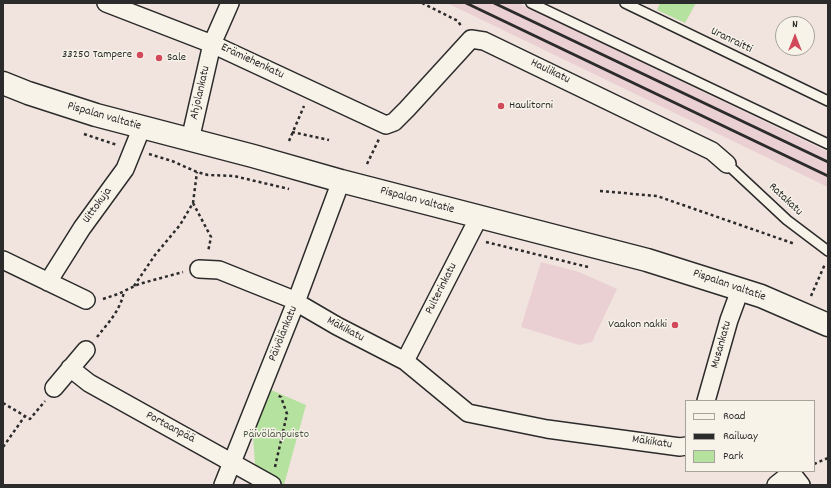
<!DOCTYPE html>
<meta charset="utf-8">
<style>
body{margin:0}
#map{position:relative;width:831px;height:488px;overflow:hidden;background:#f1e3de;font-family:Dekko,sans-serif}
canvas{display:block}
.frame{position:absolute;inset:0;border:4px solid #2b2b2b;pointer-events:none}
.legend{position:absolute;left:685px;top:400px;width:130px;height:72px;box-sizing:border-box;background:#f7f3e8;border:1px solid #a5a39c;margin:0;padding:5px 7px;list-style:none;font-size:12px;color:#2b2b2b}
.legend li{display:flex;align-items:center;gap:8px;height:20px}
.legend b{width:20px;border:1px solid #a5a39c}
.north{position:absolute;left:775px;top:16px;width:40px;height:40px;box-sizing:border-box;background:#f7f3e8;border:1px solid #a5a39c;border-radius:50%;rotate:0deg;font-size:11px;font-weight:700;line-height:16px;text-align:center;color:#2b2b2b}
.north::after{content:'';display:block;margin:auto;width:14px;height:18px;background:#d1495b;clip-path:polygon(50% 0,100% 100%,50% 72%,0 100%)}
</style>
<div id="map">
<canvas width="831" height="488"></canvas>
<div class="frame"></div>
<ul class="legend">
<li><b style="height:5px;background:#f7f3e8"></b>Road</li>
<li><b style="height:5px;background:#2b2b2b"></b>Railway</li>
<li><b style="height:11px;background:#b6e2a0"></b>Park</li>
</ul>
<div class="north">N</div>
</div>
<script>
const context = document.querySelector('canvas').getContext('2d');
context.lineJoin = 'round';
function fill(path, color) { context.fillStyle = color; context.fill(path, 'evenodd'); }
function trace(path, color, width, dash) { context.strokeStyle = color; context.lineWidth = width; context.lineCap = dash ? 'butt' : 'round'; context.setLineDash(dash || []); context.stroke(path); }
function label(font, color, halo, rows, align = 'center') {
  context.font = font + ' Dekko,sans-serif'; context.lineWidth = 3; context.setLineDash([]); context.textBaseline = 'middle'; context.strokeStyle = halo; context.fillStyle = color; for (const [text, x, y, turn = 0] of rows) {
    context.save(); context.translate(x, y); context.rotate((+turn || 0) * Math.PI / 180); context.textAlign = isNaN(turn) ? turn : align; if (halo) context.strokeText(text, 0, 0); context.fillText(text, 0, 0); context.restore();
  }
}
fill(new Path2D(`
 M447 3H518L828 152V187Z
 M541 262 579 272 617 289 592 342 579 345 521 327Z`), '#ead0d2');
fill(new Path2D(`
 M660 3H696L685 23 657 10Z
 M269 389 306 405 284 485 255 465 253 436Z`), '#b6e2a0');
const service = new Path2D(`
 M531 3 828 144
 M625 3 828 101
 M727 164 787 220 828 251`);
const minor = new Path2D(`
 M106 3 212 44 386 125 394 122 407 109 471 39 484 41 712 151 727 164
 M190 140 212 44 230 3
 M3 260 86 300
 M199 269 219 270 289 298 337 326 405 361 468 413 547 429 680 447 686 446
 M48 282 82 228 125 169 142 127
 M405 361 479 217
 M70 368 89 383 272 485
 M54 388 86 350
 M706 401 729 320 740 290
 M790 471 801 485
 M223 485 296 302 341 181
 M776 485 791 473`);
const secondary = new Path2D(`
 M3 83 28 93 96 115 253 156 341 181 647 260 761 296 828 325`);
trace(service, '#2b2b2b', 12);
trace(minor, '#2b2b2b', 20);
trace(secondary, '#2b2b2b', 25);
trace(new Path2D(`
 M422 3 458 21 461 26
 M292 132 329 140
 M84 134 117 145
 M289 141 304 106
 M149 154 172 161 197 172 208 175 234 176 289 189
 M367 164 379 139
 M600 191 657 196 795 244
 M193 203 211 237 208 252
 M486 242 588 267
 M134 286 155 255 180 225 193 203 197 172
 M811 296 825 264
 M103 299 118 294 139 284 183 272
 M97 337C108 323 121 310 124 291
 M3 403 30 419 45 401
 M3 447 25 416
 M814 464 828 458
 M275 467 287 414 281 397 277 395`), '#2b2b2b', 2.5, [3, 3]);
trace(service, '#f7f3e8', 9);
trace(minor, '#f7f3e8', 17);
trace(secondary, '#f7f3e8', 22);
trace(new Path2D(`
 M466 3 828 176
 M494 3 828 162`), '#2b2b2b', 3);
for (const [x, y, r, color] of [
 [140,55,4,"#d1495b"],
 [159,58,4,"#d1495b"],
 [501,106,4,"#d1495b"],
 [675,325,4,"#d1495b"]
]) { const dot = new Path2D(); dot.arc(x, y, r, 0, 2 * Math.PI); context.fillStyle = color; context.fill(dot); trace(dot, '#f7f3e8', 1.5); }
label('12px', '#2b2b2b', '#f7f3e8', [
 ["Uranraitti",731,41,26],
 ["Erämiehenkatu",252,62,25],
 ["Haulikatu",550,72,26],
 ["Ahjolankatu",201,93,-77],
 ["Pispalan valtatie",104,117,16],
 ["Ratakatu",785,200,43],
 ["Pispalan valtatie",417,201,15],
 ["Uittokuja",98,206,-54],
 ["Pispalan valtatie",729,286,19],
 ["Pulterinkatu",442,289,-63],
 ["Mäkikatu",345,330,28],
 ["Päivölänkatu",284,334,-68],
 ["Musankatu",722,345,-74],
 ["Portaanpää",170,428,28],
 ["Mäkikatu",652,443,8]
]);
label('12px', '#2b2b2b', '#f7f3e8', [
 ["33250 Tampere",132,55],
 ["Sale",167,58,"left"],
 ["Haulitorni",509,106,"left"],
 ["Vaakon nakki",667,325]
], 'right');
label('12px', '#4e5948', '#f7f3e8', [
 ["Päivölänpuisto",276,435]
]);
</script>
